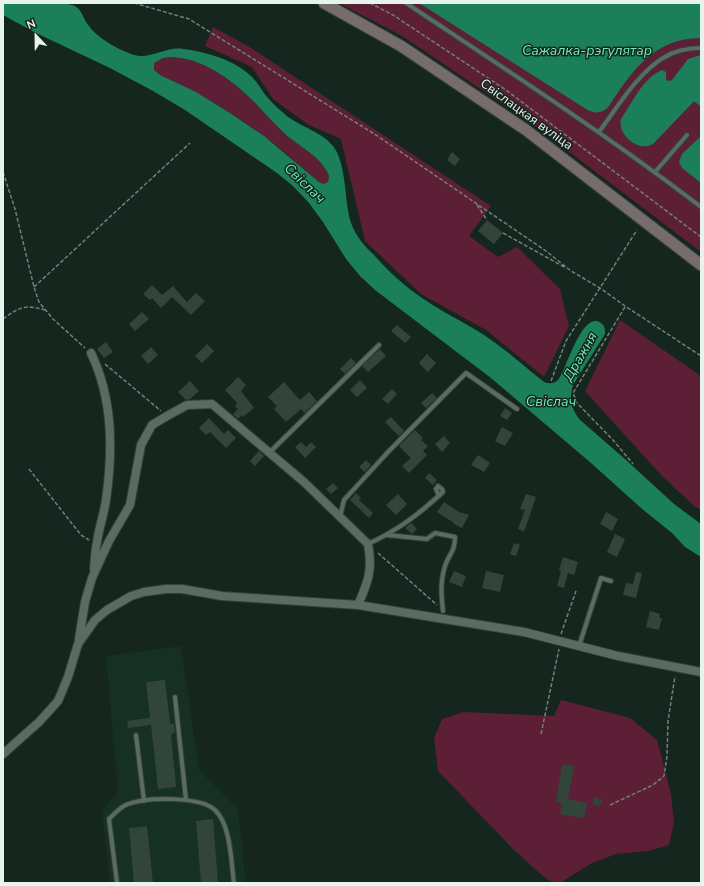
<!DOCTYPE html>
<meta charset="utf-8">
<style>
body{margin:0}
#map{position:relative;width:704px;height:886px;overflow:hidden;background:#14261e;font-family:"Nunito Sans",sans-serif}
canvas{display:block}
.frame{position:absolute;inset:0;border:4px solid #e7f3ed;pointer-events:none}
.north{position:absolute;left:16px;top:16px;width:40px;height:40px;-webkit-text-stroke:3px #14261e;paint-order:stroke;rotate:338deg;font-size:11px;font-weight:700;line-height:16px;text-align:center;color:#e7f3ed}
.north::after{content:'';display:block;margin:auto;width:14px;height:18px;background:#e7f3ed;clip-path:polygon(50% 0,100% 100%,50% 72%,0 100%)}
</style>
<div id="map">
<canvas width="704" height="886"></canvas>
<div class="frame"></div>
<div class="north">N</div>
</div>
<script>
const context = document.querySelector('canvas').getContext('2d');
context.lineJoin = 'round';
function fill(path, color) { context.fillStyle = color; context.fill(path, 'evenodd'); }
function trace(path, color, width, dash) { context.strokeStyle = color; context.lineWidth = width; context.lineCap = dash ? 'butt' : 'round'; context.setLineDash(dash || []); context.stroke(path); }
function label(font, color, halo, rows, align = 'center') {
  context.font = font + ' "Nunito Sans",sans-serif'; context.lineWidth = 3; context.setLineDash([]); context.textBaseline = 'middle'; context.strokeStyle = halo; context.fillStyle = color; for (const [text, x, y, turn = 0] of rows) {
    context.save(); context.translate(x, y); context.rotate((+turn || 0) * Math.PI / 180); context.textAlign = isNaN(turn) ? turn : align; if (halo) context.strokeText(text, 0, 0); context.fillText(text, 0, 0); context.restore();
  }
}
fill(new Path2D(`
 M181 646 199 770 238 809 246 883H110L102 811 118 792 106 656Z`), '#163024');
fill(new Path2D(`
 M339 3H701V252L531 123 402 36Z
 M213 27 248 46 491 206 469 236 498 257 517 247 560 289 569 326 544 377 486 330 421 294 365 241 341 139 309 125 273 99 252 67 205 46Z
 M171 57C201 58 228 77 249 97 261 108 271 121 283 132 298 147 321 155 329 176L328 182 323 184 319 182C301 167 284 151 265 137 232 112 197 92 160 75L153 70 154 63 163 58Z
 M620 320 701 376V510L694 506 661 475 585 391Z
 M561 700 630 718 657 740 671 794 674 822 669 845 649 851 616 854 592 863 560 883 550 881 543 876 514 850 438 771 434 738 442 719 463 712 554 716Z`), '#5c1f35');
fill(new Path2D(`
 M3 3C19 3 62 0 75 6 83 11 83 19 89 26 97 38 121 51 134 55 150 60 166 46 183 49 207 52 235 60 252 77 258 83 262 91 267 97 273 104 281 111 288 117 302 127 323 133 333 146 347 164 344 201 351 223 356 236 364 246 374 255 388 271 404 286 422 298 442 312 464 322 484 335 505 349 524 366 544 382 549 384 554 384 558 380 566 371 582 309 601 323 605 326 605 329 605 334L573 385C569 398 571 408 579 419L626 460 674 504 701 524V557L685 547 672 533 641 508 591 463 491 378 375 290 360 276 346 259 323 222 309 203 293 186 277 173 185 110 153 91 110 68 34 32 3 15ZM171 57C201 58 228 77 249 97 261 108 271 121 283 132 298 147 321 155 329 176L328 182 323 184 319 182 264 136 230 113 196 92 160 75 154 70V63L163 58Z
 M419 3H701V38C654 38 632 71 609 106 602 114 595 114 586 109Z
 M701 55V94L653 144C638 153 617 134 621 119 632 103 643 78 662 70L666 72V80L670 81 672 80 688 59Z
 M701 136V183L682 168 679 162 682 154Z`), '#1b805a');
trace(new Path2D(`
 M697 98 701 101`), '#1b805a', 9);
fill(new Path2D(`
 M452 152 460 159 455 166 447 160Z
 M487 220 503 233 494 244 478 231Z
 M152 285 162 295 173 286 187 302 196 293 205 301 191 315 172 297 161 308 152 298 150 300 143 294Z
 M142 312 149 319 135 331 129 324Z
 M397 325 411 337 405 343 391 331Z
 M106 342 113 352 104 358 97 349Z
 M207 344 214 351 202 363 195 356Z
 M151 347 158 355 148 364 141 356Z
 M380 349 386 356 368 372 362 366Z
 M427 354 436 363 428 372 419 363Z
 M351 358 356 363 345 374 340 369Z
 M238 377 246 385 241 391 254 408 243 417 242 415 238 419 233 414 238 409 235 406 237 403 225 390Z
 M360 380 367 388 357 397 350 390Z
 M190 381 199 391 190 399 186 400 178 392Z
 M284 382 300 400 309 392 317 401 305 413 301 409 286 422 274 409 277 406 268 397Z
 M392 389 397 394 388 404 382 399Z
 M432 393 437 398 426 408 421 403Z
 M505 408 512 413 507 420 500 416Z
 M391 417 404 431 399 436 385 422Z
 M209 418 224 434 228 430 236 438 226 448 210 432 206 435 199 428Z
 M502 427 513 433 505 446 495 441Z
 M415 430 423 438 421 440 428 446 423 451 427 455 409 473 402 466 411 458 399 446Z
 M444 436 450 443 442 452 435 444Z
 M301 442 306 447 311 442 316 447 305 458 295 447Z
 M259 451 264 456 255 466 250 461Z
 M478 455 490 463 484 472 471 465Z
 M366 460 371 465 365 472 359 467Z
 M429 473 437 480 433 485 425 478Z
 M333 483 338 488 331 494 326 489Z
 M356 493 361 498 359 500 373 513 369 518 350 500Z
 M398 494 407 504 396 515 386 505Z
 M526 494 536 497 524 532 518 529 525 510 520 509Z
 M444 502 459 512 469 515 462 528 454 524V523L437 512Z
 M606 512 618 519 612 531 600 524Z
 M411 523 417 529 412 534 405 528Z
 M615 534 625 539 617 557 607 552Z
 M514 543 520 545 516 556 510 554Z
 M563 557 578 562 574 575 568 573 564 588 557 586 561 571 559 570Z
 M454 571 466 576 462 587 449 582Z
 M486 571 504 575 500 592 482 588Z
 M636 572 642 573 636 598 623 595 626 583 633 584Z
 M650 611 660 614 659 618H662L659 630 646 627Z
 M165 680 170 724H174L175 733 171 734 176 787 158 789 151 725 128 728 127 721 150 718 146 682Z
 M562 764 574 766 568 799 587 803 584 818 560 814 562 803 556 802Z
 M595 797 602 800 600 806 592 804Z
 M213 819 218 883H201L196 821Z
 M147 826 153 883H134L129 828Z`), '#32453b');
const service = new Path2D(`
 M406 3C505 69 606 134 701 207
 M599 132C616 109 638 73 663 58 674 51 688 48 701 48
 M655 172 687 135
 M270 452 379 345
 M340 517 344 500 388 452 466 373 517 409
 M387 535 427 539 435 533 455 537C455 550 451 552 446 563 440 580 441 594 443 611
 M368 544C398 530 418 515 443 492L442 489 438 486 436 489 439 496
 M579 646 601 578 611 581
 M175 697 186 800
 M136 735 144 801
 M117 883 109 819C115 813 120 807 128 804 147 797 200 796 215 810 231 825 231 862 234 883`);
const minor = new Path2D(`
 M91 353C113 399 113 450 106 500 104 514 99 528 97 542 95 551 95 560 94 569
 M79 639 85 602 92 578 109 541 130 505 141 445 152 425 167 416 187 405 212 404 304 482 368 544C373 570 368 582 358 605
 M3 754 39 722 58 701 68 677 78 644 95 620 107 610 131 596 144 592 166 589H182L222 596 358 605 524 632 618 656 701 672`);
const secondary = new Path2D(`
 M324 3 401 46 526 130 701 265`);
trace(service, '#34413a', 6);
trace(minor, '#34413a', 10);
trace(secondary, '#34413a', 13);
trace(new Path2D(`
 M134 3 189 19 376 135 546 251 571 271 600 288 625 306 701 356
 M370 3 393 15 506 90 701 237
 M3 172 15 209 34 287 39 302 53 319 85 348
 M477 205 487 220
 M503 233 566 268
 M34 287 190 143
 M625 307 573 393 577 403 613 440 633 464
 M3 319C20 307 24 304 45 310
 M105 364 161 411
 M551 381 566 341 637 230
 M29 469 81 535 89 540
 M378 553 437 605
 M561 634 576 591
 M541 734 559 649
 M610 805 653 785 664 776 667 756 668 721 675 676`), '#718079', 1.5, [4, 2]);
trace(service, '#586c62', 4);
trace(minor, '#586c62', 8);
trace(secondary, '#766c6c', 11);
label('13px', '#e7f3ed', '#14261e', [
 ["Свіслацкая вуліца",526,115,36]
]);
label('italic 14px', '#70edb6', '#14261e', [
 ["Сажалка-рэгулятар",587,52],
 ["Свіслач",304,184,44],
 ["Дражня",581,357,-60],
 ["Свіслач",551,403]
]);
</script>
